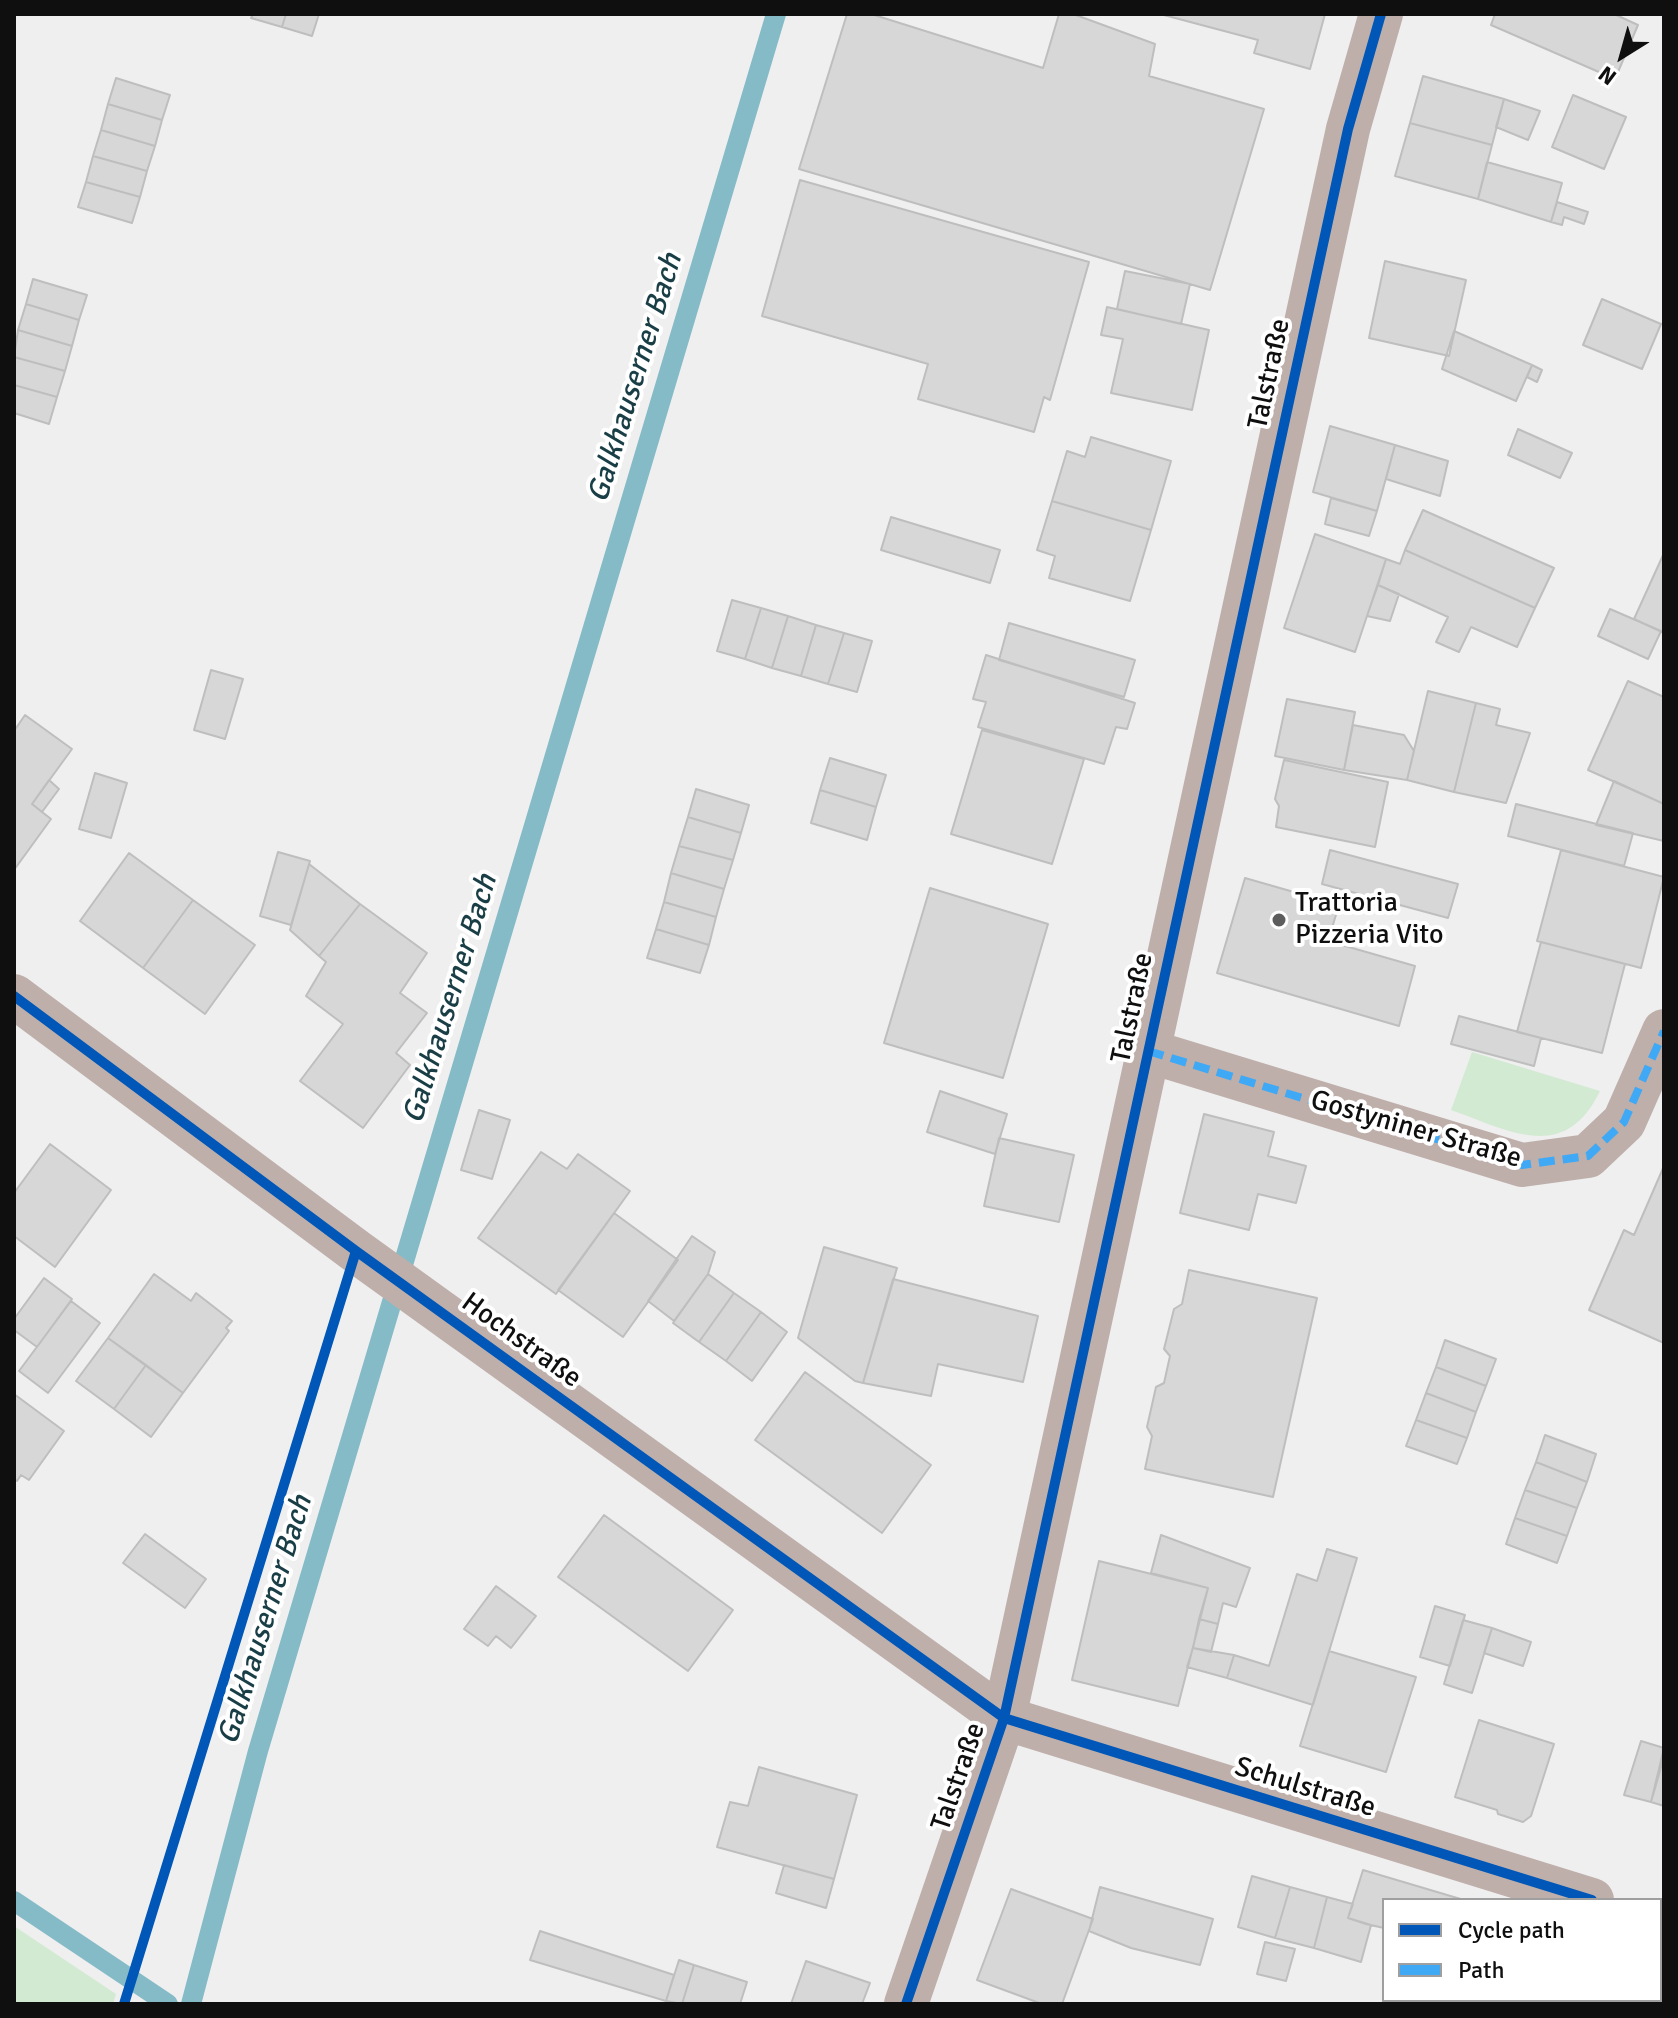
<!DOCTYPE html>
<meta charset="utf-8">
<style>
body{margin:0}
#map{position:relative;width:1678px;height:2018px;overflow:hidden;background:#efeff0;font-family:Signika,sans-serif}
canvas{display:block}
.frame{position:absolute;inset:0;border:16px solid #0f0f10;pointer-events:none}
.legend{position:absolute;left:1382px;top:1898px;width:280px;height:104px;box-sizing:border-box;background:#fff;border:2px solid #9f9f9f;margin:0;padding:10px 14px;list-style:none;font-size:24px;color:#0f0f10}
.legend li{display:flex;align-items:center;gap:16px;height:40px}
.legend b{width:40px;border:2px solid #9f9f9f}
.north{position:absolute;left:1582px;top:16px;width:80px;height:80px;-webkit-text-stroke:6px #fff;paint-order:stroke;rotate:217deg;font-size:22px;font-weight:700;line-height:32px;text-align:center;color:#0f0f10}
.north::after{content:'';display:block;margin:auto;width:28px;height:36px;background:#0f0f10;clip-path:polygon(50% 0,100% 100%,50% 72%,0 100%)}
</style>
<div id="map">
<canvas width="1678" height="2018"></canvas>
<div class="frame"></div>
<ul class="legend">
<li><b style="height:10px;background:#0057b8"></b>Cycle path</li>
<li><b style="height:10px;background:#3fa9f5"></b>Path</li>
</ul>
<div class="north">N</div>
</div>
<script>
const context = document.querySelector('canvas').getContext('2d');
context.lineJoin = 'round';
function fill(path, color) { context.fillStyle = color; context.fill(path, 'evenodd'); }
function trace(path, color, width, dash) { context.strokeStyle = color; context.lineWidth = width; context.lineCap = dash ? 'butt' : 'round'; context.setLineDash(dash || []); context.stroke(path); }
function label(font, color, halo, rows, align = 'center') {
  context.font = font + ' Signika,sans-serif'; context.lineWidth = 8; context.setLineDash([]); context.textBaseline = 'middle'; context.strokeStyle = halo; context.fillStyle = color; for (const [text, x, y, turn = 0] of rows) {
    context.save(); context.translate(x, y); context.rotate((+turn || 0) * Math.PI / 180); context.textAlign = isNaN(turn) ? turn : align; if (halo) context.strokeText(text, 0, 0); context.fillText(text, 0, 0); context.restore();
  }
}
fill(new Path2D(`
 M1472 1052 1600 1091C1565 1164 1510 1131 1451 1110Z
 M14 1926 116 1994 113 2004H14Z`), '#d2ead2');
trace(new Path2D(`
 M14 1901 168 2004
 M191 2004 258 1751 776 14`), '#85bbc7', 20);
const building = new Path2D(`
 M253 14H286L282 27 251 18Z
 M286 14H319L312 36 282 27Z
 M847 14H871L1043 68 1059 14H1073L1155 44 1149 76 1264 109 1210 290 799 169Z
 M1160 14H1325L1310 69 1254 53 1258 40Z
 M1495 14H1614L1638 25 1615 79 1491 25Z
 M1423 76 1504 99 1492 145 1410 123Z
 M116 78 170 95 162 120 108 104Z
 M1573 95 1626 117 1604 169 1552 147Z
 M1504 99 1540 111 1528 140 1496 127Z
 M108 104 162 120 155 146 101 130Z
 M1410 123 1492 145 1478 199 1395 176Z
 M101 130 155 146 147 171 93 156Z
 M93 156 147 171 140 197 86 182Z
 M1487 162 1562 183 1551 222 1478 199Z
 M800 180 1089 262 1050 400 1044 397 1034 432 918 399 928 364 762 316Z
 M86 182 140 197 132 223 78 207Z
 M1557 202 1588 212 1584 224 1564 217 1562 225 1551 222Z
 M1385 261 1466 280 1449 356 1369 338Z
 M1125 271 1190 284 1181 324 1117 309Z
 M33 279 87 295 79 320 26 304Z
 M1602 299 1661 324 1642 369 1583 345Z
 M26 304 79 320 72 346 18 330Z
 M1107 307 1209 330 1192 410 1111 393 1123 339 1101 335Z
 M18 330 72 346 65 371 14 357Z
 M1454 331 1532 365 1516 401 1442 369Z
 M14 357 65 371 57 397 14 385Z
 M1532 365 1542 370 1537 382 1527 377Z
 M14 385 57 397 49 424 14 413Z
 M1330 426 1395 445 1377 511 1313 492Z
 M1518 429 1572 453 1560 478 1508 455Z
 M1091 437 1171 461 1151 530 1052 501 1067 451 1085 457Z
 M1395 445 1448 461 1440 496 1386 479Z
 M1331 498 1377 511 1369 536 1325 524Z
 M1052 501 1151 530 1130 601 1049 578 1055 556 1037 550Z
 M1423 510 1554 568 1535 608 1405 550Z
 M891 517 1000 550 990 583 881 550Z
 M1315 534 1386 559 1355 652 1284 628Z
 M1405 550 1535 608 1517 647 1471 627 1459 652 1436 642 1448 617 1378 585 1386 559 1400 564Z
 M1664 553V633L1634 619Z
 M1378 585 1399 594 1390 621 1367 616Z
 M732 600 761 608 745 659 717 651Z
 M761 608 788 616 772 668 745 659Z
 M1610 609 1661 631 1648 659 1598 636Z
 M788 616 816 625 801 676 772 668Z
 M1009 623 1135 660 1124 697 999 660Z
 M816 625 844 633 828 684 801 676Z
 M844 633 872 641 857 692 828 684Z
 M986 655 1135 703 1127 729 1116 727 1104 764 978 727 986 702 973 699Z
 M211 670 243 679 225 739 194 730Z
 M1628 681 1664 697V804L1588 770Z
 M1428 691 1476 703 1454 792 1407 780Z
 M1287 699 1355 712 1344 770 1275 756Z
 M1476 703 1500 709 1496 725 1530 733 1506 803 1454 792Z
 M25 715 72 749 32 804 51 819 14 870V731Z
 M1353 725 1404 735 1414 751 1407 780 1344 770Z
 M982 730 1084 759 1052 864 951 834Z
 M830 758 886 775 876 807 820 790Z
 M1284 760 1388 782 1375 847 1276 827 1279 806 1275 799Z
 M95 773 127 783 111 838 79 829Z
 M49 780 59 789 42 812 32 804Z
 M1614 781 1664 804V841L1596 825Z
 M696 789 749 805 741 833 688 817Z
 M820 790 876 807 867 840 811 823Z
 M1516 804 1633 833 1624 866 1508 836Z
 M688 817 741 833 733 860 679 846Z
 M679 846 733 860 724 889 671 873Z
 M1330 850 1458 884 1448 918 1322 884Z
 M1561 850 1664 877 1641 968 1537 941Z
 M278 852 310 861 291 925 260 916Z
 M129 853 193 900 143 968 80 921Z
 M309 864 360 904 319 956 290 930Z
 M671 873 724 889 716 917 664 902Z
 M1245 878 1339 905 1328 941 1415 966 1399 1026 1217 973Z
 M930 888 1048 924 1003 1078 884 1043Z
 M193 900 255 945 205 1014 143 968Z
 M664 902 716 917 709 945 656 929Z
 M360 904 427 953 400 993 427 1013 396 1053 410 1065 363 1128 300 1081 343 1024 306 996 326 962 319 956Z
 M656 929 709 945 700 973 647 958Z
 M1541 942 1625 964 1602 1053 1517 1032Z
 M1459 1016 1541 1038 1534 1066 1451 1044Z
 M940 1091 1007 1114 995 1154 927 1132Z
 M479 1110 510 1120 492 1179 461 1170Z
 M1204 1114 1274 1132 1268 1156 1306 1166 1296 1203 1258 1194 1249 1230 1180 1213Z
 M999 1138 1074 1155 1059 1222 984 1206Z
 M50 1144 111 1190 55 1267 14 1236V1193Z
 M541 1152 567 1169 578 1154 630 1191 556 1294 478 1238Z
 M1664 1166V1343L1589 1310 1624 1230 1634 1235Z
 M614 1213 678 1260 623 1337 558 1290Z
 M692 1236 715 1252 708 1274 674 1321 648 1301Z
 M824 1247 897 1268 863 1383 855 1381 798 1338Z
 M1189 1270 1317 1298 1273 1497 1145 1469 1152 1436 1147 1427 1156 1387 1164 1383 1170 1356 1164 1349 1174 1309 1182 1304Z
 M154 1274 191 1301 196 1293 232 1321 226 1328 229 1331 183 1393 108 1338Z
 M708 1274 734 1293 699 1342 673 1323Z
 M44 1278 72 1299 37 1347 14 1330V1319Z
 M893 1279 1038 1316 1023 1382 938 1364 931 1396 863 1383Z
 M734 1293 761 1312 726 1361 699 1342Z
 M71 1301 100 1323 48 1393 19 1371Z
 M761 1312 787 1332 752 1381 726 1361Z
 M108 1338 146 1365 114 1409 76 1381Z
 M1445 1340 1496 1359 1486 1386 1436 1367Z
 M146 1365 183 1393 151 1437 114 1409Z
 M1436 1367 1486 1386 1476 1412 1426 1393Z
 M805 1372 931 1465 882 1533 755 1440Z
 M1426 1393 1476 1412 1467 1438 1416 1420Z
 M14 1394 64 1431 29 1480 21 1475 17 1481 14 1479Z
 M1416 1420 1467 1438 1457 1464 1406 1446Z
 M1545 1435 1596 1454 1587 1482 1536 1462Z
 M1536 1462 1587 1482 1577 1508 1525 1490Z
 M1525 1490 1577 1508 1567 1536 1515 1518Z
 M604 1515 733 1610 688 1671 558 1577Z
 M1515 1518 1567 1536 1557 1563 1506 1544Z
 M145 1534 206 1579 185 1608 123 1563Z
 M1161 1535 1250 1568 1236 1607 1223 1603 1218 1624 1199 1619 1208 1588 1151 1573Z
 M1327 1549 1357 1558 1313 1705 1227 1678 1234 1655 1269 1666 1297 1574 1317 1581Z
 M1099 1561 1208 1588 1178 1706 1072 1680Z
 M496 1586 536 1616 511 1648 496 1636 488 1646 464 1629Z
 M1435 1606 1465 1615 1450 1666 1420 1657Z
 M1199 1619 1218 1624 1211 1652 1193 1648Z
 M1463 1620 1492 1628 1472 1693 1444 1684Z
 M1492 1628 1531 1642 1523 1666 1484 1653Z
 M1193 1648 1234 1655 1227 1678 1187 1667Z
 M1329 1651 1416 1677 1386 1772 1300 1746Z
 M1479 1720 1554 1744 1531 1816 1523 1822 1498 1814 1497 1810 1455 1797Z
 M1641 1741 1664 1748 1651 1802 1624 1795Z
 M1664 1757V1806L1651 1802Z
 M759 1767 857 1795 834 1879 717 1847 730 1802 748 1806Z
 M784 1865 834 1879 826 1908 776 1893Z
 M1363 1870 1464 1900H1384V1928L1366 1924 1348 1918Z
 M1252 1876 1290 1887 1275 1938 1238 1927Z
 M1100 1887 1213 1919 1200 1965 1131 1948 1089 1931Z
 M1290 1887 1327 1897 1314 1948 1275 1938Z
 M1011 1889 1093 1919 1062 2004H1042L977 1980Z
 M1327 1897 1353 1904 1348 1918 1371 1925 1361 1962 1314 1948Z
 M540 1931 674 1975 666 2001 530 1960Z
 M1265 1942 1295 1949 1286 1981 1257 1974Z
 M679 1960 694 1965 682 2004 666 2001Z
 M806 1961 870 1983 862 2004H791Z
 M694 1965 747 1982 740 2004H682Z
 M1470 2000H1563L1577 2004H1469Z`);
fill(building, '#d8d7d8');
trace(building, '#bfbebe', 2);
trace(new Path2D(`
 M14 996 356 1251 1004 1718 1592 1900
 M1148 1051 1522 1165 1588 1156 1624 1122 1664 1031
 M1660 1920 1664 1922
 M906 2004 1004 1718 1348 129 1381 14`), '#beafab', 44);
trace(new Path2D(`
 M1148 1051 1522 1165 1588 1156 1624 1122 1664 1031`), '#3fa9f5', 8, [16, 8]);
trace(new Path2D(`
 M14 996 356 1251 1004 1718 1592 1900
 M124 2004 356 1251
 M906 2004 1004 1718 1348 129 1381 14`), '#0057b8', 10);
for (const [x, y, r, color] of [
 [1279,920,8,"#5d5d5e"]
]) { const dot = new Path2D(); dot.arc(x, y, r, 0, 2 * Math.PI); context.fillStyle = color; context.fill(dot); trace(dot, '#fff', 3); }
label('28px', '#0f0f10', '#fff', [
 ["Talstraße",1270,374,-78],
 ["Talstraße",1133,1008,-78],
 ["Gostyniner Straße",1416,1130,16],
 ["Hochstraße",521,1341,36],
 ["Talstraße",959,1777,-71],
 ["Schulstraße",1305,1788,17]
]);
label('28px', '#0f0f10', '#fff', [
 ["Trattoria",1295,904],
 ["Pizzeria Vito",1295,936]
], 'left');
label('italic 30px', '#193e46', '#fff', [
 ["Galkhauserner Bach",636,378,-73],
 ["Galkhauserner Bach",451,999,-73],
 ["Galkhauserner Bach",266,1620,-73]
]);
</script>
